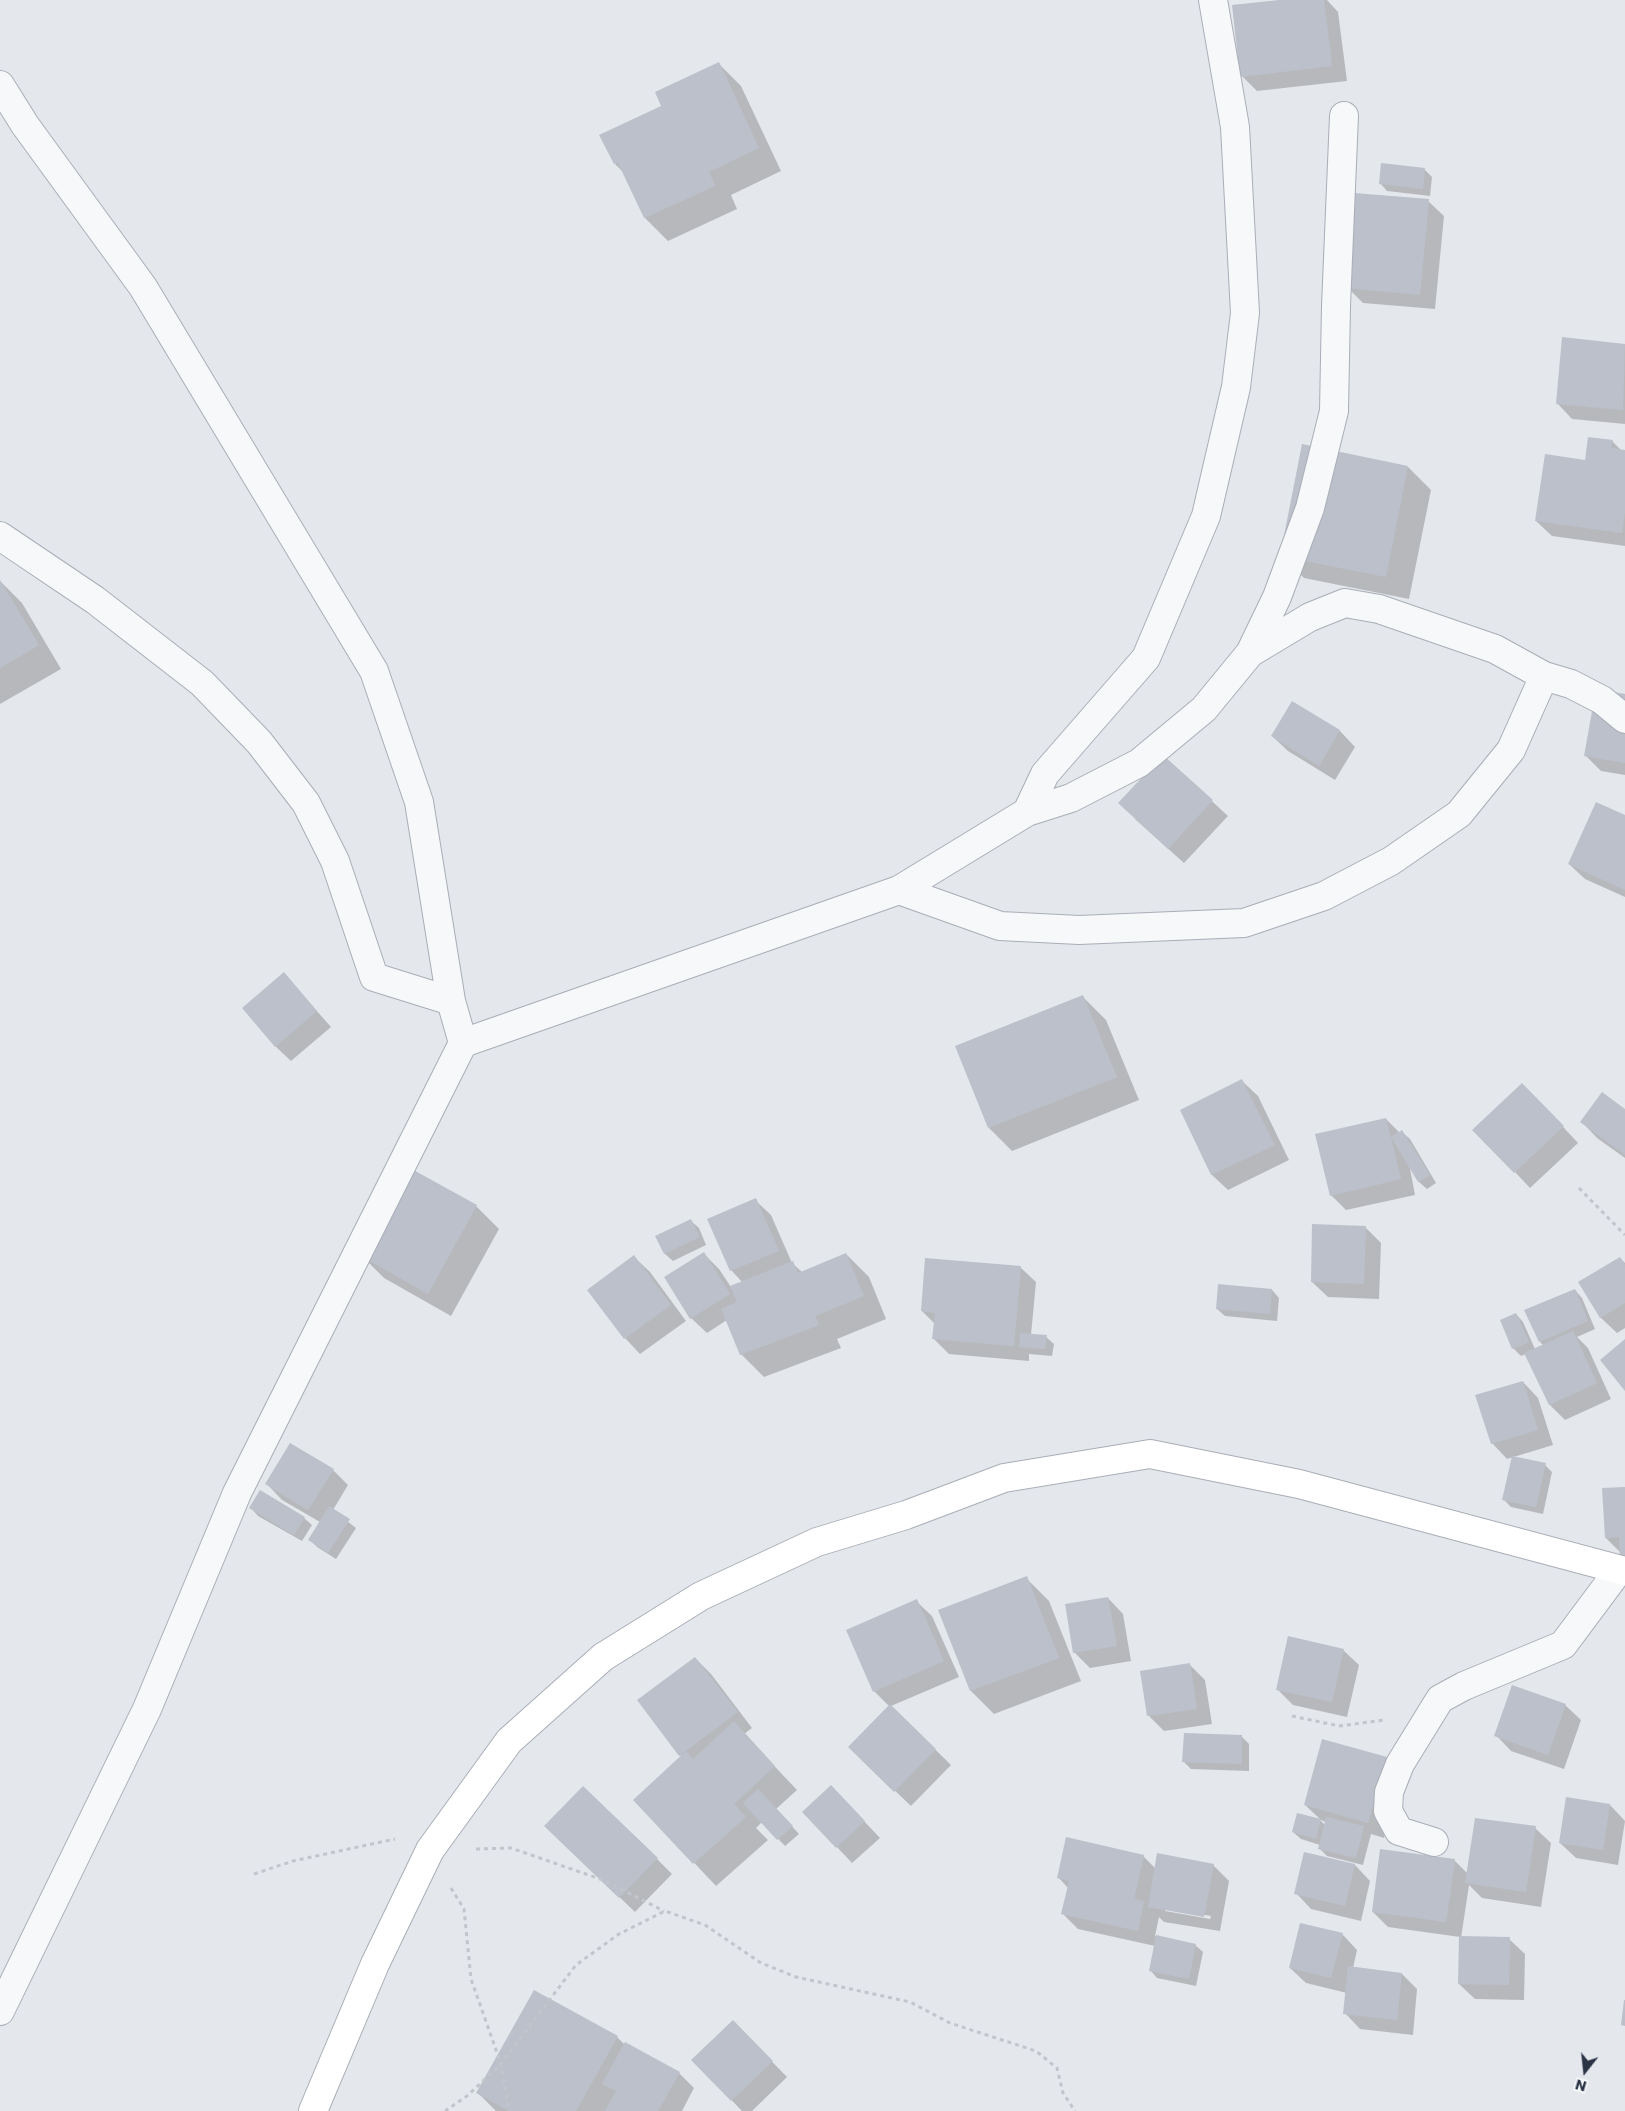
<!DOCTYPE html>
<style>
body{margin:0}
#map{position:relative;width:1625px;height:2111px;overflow:hidden;background:#e4e7ec;font-family:Poppins,sans-serif}
canvas{display:block}
.north{position:absolute;left:1560px;top:2046px;width:50px;height:50px;-webkit-text-stroke:4px #f4f6f9;paint-order:stroke;rotate:196deg;font-size:14px;font-weight:700;line-height:20px;text-align:center;color:#2b3445}
.north::after{content:'';display:block;margin:auto;width:18px;height:22px;background:#2b3445;clip-path:polygon(50% 0,100% 100%,50% 72%,0 100%)}
</style>
<div id="map">
<canvas width="1625" height="2111"></canvas>
<div class="north">N</div>
</div>
<script>
const context = document.querySelector('canvas').getContext('2d');
context.lineJoin = 'round';
function fill(path, color) { context.fillStyle = color; context.fill(path, 'evenodd'); }
function trace(path, color, width, dash) { context.strokeStyle = color; context.lineWidth = width; context.lineCap = dash ? 'butt' : 'round'; context.setLineDash(dash || []); context.stroke(path); }
fill(new Path2D(`
 M1290 0H1327L1338 12 1347 81 1257 91 1242 76Z
 M718 63 741 86 781 171 731 195 737 209 668 241 645 218 624 173 615 164 663 106Z
 M1425 170 1432 177 1430 196 1387 191 1380 183Z
 M1428 201 1444 216 1435 309 1363 303 1347 287Z
 M1563 339 1625 345V424L1572 419 1557 403Z
 M1612 441 1622 451H1625V546L1552 536 1536 521 1587 461Z
 M1408 467 1431 490 1409 599 1304 578 1281 555Z
 M0 581 22 603 61 669 0 704Z
 M1625 695V775L1601 771 1586 756Z
 M1292 703 1340 731 1355 747 1335 780 1288 751 1272 736Z
 M1163 756 1228 816 1184 863 1135 819Z
 M1625 817V897L1585 879 1569 864Z
 M284 974 331 1027 291 1061 275 1046Z
 M1083 997 1106 1020 1139 1100 1012 1151 989 1128Z
 M1242 1081 1258 1096 1289 1160 1228 1190 1212 1175 1181 1111Z
 M1538 1100 1578 1143 1530 1188 1515 1172Z
 M1625 1110V1158L1597 1138 1582 1122Z
 M1386 1119 1400 1133 1402 1132 1410 1139 1436 1183 1427 1189 1419 1182 1409 1163 1415 1195 1346 1210 1331 1195Z
 M755 1200 771 1215 792 1263 802 1272 846 1254 869 1277 886 1319 837 1339 841 1348 764 1377 741 1354 727 1320 707 1333 691 1318 704 1254 719 1269 731 1287 743 1283 731 1270Z
 M476 1206 499 1229 451 1316 384 1278 361 1255Z
 M691 1221 699 1228 706 1245 673 1261 665 1254 657 1237Z
 M1365 1227 1381 1243 1379 1299 1328 1297 1312 1282Z
 M634 1257 650 1272 686 1321 640 1354 625 1338Z
 M1620 1258 1625 1263V1328L1617 1333 1601 1318 1580 1282Z
 M1020 1267 1036 1282 1031 1335 1046 1337 1054 1344 1052 1356 1029 1354V1361L949 1354 934 1339 935 1324 922 1311Z
 M1272 1290 1279 1298 1277 1321 1225 1316 1217 1309Z
 M1575 1290 1582 1298 1595 1329 1577 1337 1588 1348 1611 1399 1565 1420 1550 1405 1526 1354 1521 1356 1513 1348 1516 1314 1523 1322 1535 1349 1543 1345 1540 1342Z
 M1523 1382 1538 1398 1553 1445 1507 1459 1492 1443Z
 M1545 1465 1552 1472 1543 1514 1511 1507 1503 1499Z
 M333 1470 348 1485 333 1510 356 1528 336 1559 317 1547 309 1539 320 1522 282 1500 267 1484Z
 M1625 1488 1621 1553 1606 1538Z
 M251 1508 304 1518 312 1525 302 1541 258 1516Z
 M1026 1578 1049 1601 1081 1681 994 1714 971 1691 940 1611Z
 M1108 1598 1123 1614 1131 1661 1090 1668 1074 1652Z
 M916 1601 932 1616 959 1677 891 1706 951 1765 911 1806 865 1762 889 1706 874 1691Z
 M1343 1650 1359 1665 1347 1717 1293 1705 1277 1689Z
 M695 1658 711 1674 752 1728 744 1734 797 1790 776 1809 799 1834 785 1846 762 1822 756 1828 768 1840 716 1886 635 1800 682 1757 680 1755Z
 M1190 1665 1205 1680 1212 1724 1164 1731 1148 1715Z
 M1565 1705 1581 1720 1564 1769 1511 1751 1496 1735Z
 M1241 1736 1249 1744V1771L1191 1769 1184 1762Z
 M1386 1758 1401 1774 1384 1838 1371 1834 1363 1865 1327 1856 1319 1848 1320 1845 1301 1839 1293 1832 1298 1814 1321 1821 1325 1825 1326 1822 1321 1820 1305 1805Z
 M846 1802 880 1838 852 1863 804 1812Z
 M1610 1805 1625 1821 1618 1865 1576 1858 1560 1843Z
 M1535 1828 1551 1843 1541 1907 1482 1898 1469 1885 1461 1938 1509 1939 1525 1954 1524 2000 1475 1999 1459 1984 1460 1937 1388 1927 1373 1912 1454 1860 1468 1874Z
 M561 1841 657 1859 672 1874 635 1912Z
 M1143 1856 1156 1869 1213 1865 1229 1881 1220 1931 1164 1922 1159 1917 1155 1936 1195 1945 1203 1952 1196 1986 1157 1978 1150 1970 1155 1946 1078 1929 1063 1914 1068 1888 1058 1877ZM1165 1908 1211 1916 1210 1919 1165 1911Z
 M1355 1865 1370 1881 1361 1921 1311 1909 1296 1893Z
 M1342 1934 1357 1950 1353 1968 1402 1974 1417 1989 1413 2035 1360 2029 1345 2013 1347 1993 1306 1983 1290 1968Z
 M534 1991 617 2037 625 2045 679 2073 694 2088 682 2111H496L478 2093Z
 M748 2037 787 2077 752 2111H742L693 2060Z`), '#0003');
fill(new Path2D(`
 M1279 0H1324L1332 66 1240 77 1232 5Z
 M719 62 759 148 709 172 715 186 644 218 618 163 614 164 599 135 661 106 655 92Z
 M1381 163 1425 168 1423 189 1379 184Z
 M1354 193 1429 199 1420 295 1346 288Z
 M1562 337 1625 344 1623 410 1556 404Z
 M1588 437 1613 440 1611 448 1625 450V512L1622 533 1535 521 1545 454 1585 460Z
 M1302 444 1408 466 1386 577 1280 556Z
 M0 580 39 645 0 668Z
 M1596 689 1625 694V763L1584 756Z
 M1292 701 1340 730 1319 766 1271 736Z
 M1163 755 1213 800 1168 849 1118 803Z
 M1596 802 1625 815V890L1568 864Z
 M284 972 317 1011 275 1047 242 1008Z
 M1083 995 1117 1077 988 1128 955 1046Z
 M1242 1079 1275 1145 1211 1175 1180 1110Z
 M1522 1083 1564 1126 1514 1173 1472 1130Z
 M1602 1092 1625 1109V1155L1580 1122Z
 M1386 1118 1401 1179 1330 1196 1315 1134Z
 M1402 1130 1430 1175 1418 1182 1391 1137Z
 M408 1167 477 1205 428 1294 359 1255Z
 M756 1198 779 1251 730 1271 707 1219Z
 M691 1219 700 1237 664 1254 655 1236Z
 M1312 1224 1366 1226 1364 1284 1311 1282Z
 M704 1252 730 1294 690 1319 664 1277Z
 M846 1253 864 1296 815 1316 819 1325 740 1355 721 1309 737 1302 730 1286 793 1261 798 1273Z
 M634 1255 671 1305 624 1339 587 1290Z
 M1620 1257 1625 1265V1303L1600 1318 1578 1282Z
 M925 1258 1021 1266 1014 1346 932 1339 935 1313 921 1311Z
 M1218 1284 1272 1289 1270 1314 1216 1309Z
 M1575 1289 1588 1321 1539 1342 1524 1310Z
 M1516 1313 1529 1342 1512 1349 1500 1320Z
 M1573 1331 1597 1383 1549 1405 1524 1353Z
 M1020 1333 1047 1335 1045 1349 1019 1347Z
 M1625 1339V1391L1600 1360Z
 M1523 1381 1538 1430 1491 1444 1475 1395Z
 M290 1443 334 1469 308 1510 265 1484Z
 M1512 1456 1546 1463 1536 1507 1502 1500Z
 M1625 1487V1561L1620 1562 1619 1537 1605 1538 1602 1488Z
 M260 1490 305 1517 294 1535 249 1508Z
 M329 1506 350 1519 328 1553 308 1540Z
 M1027 1576 1059 1658 970 1691 938 1610Z
 M1108 1597 1117 1646 1073 1653 1065 1604Z
 M917 1599 944 1661 873 1692 846 1630Z
 M1288 1636 1344 1649 1332 1702 1276 1690Z
 M695 1657 738 1712 679 1756 637 1700Z
 M1190 1663 1197 1709 1147 1716 1140 1671Z
 M1512 1685 1566 1704 1548 1755 1494 1736Z
 M890 1704 936 1749 894 1792 848 1747Z
 M734 1721 775 1766 734 1804 746 1817 693 1864 633 1800 686 1751 693 1759Z
 M1184 1733 1242 1735V1764L1182 1762Z
 M1322 1739 1387 1757 1368 1823 1304 1805Z
 M831 1785 865 1821 836 1848 802 1812Z
 M583 1786 658 1858 619 1898 544 1826Z
 M758 1789 793 1826 777 1840 743 1803Z
 M1566 1797 1610 1804 1603 1850 1559 1843Z
 M1297 1813 1321 1819 1316 1839 1292 1832Z
 M1326 1817 1364 1826 1356 1858 1318 1849Z
 M1475 1818 1536 1826 1526 1892 1465 1883Z
 M1066 1837 1144 1855 1134 1899 1144 1901 1138 1931 1061 1914 1069 1881 1057 1878Z
 M1380 1849 1455 1859 1446 1922 1372 1912Z
 M1304 1852 1355 1864 1345 1906 1294 1894Z
 M1157 1853 1214 1864 1204 1917 1148 1907Z
 M1300 1923 1343 1933 1331 1978 1289 1968Z
 M1156 1935 1196 1944 1189 1979 1149 1971Z
 M1459 1936 1510 1937 1509 1985 1458 1984Z
 M1348 1966 1402 1973 1397 2020 1343 2014Z
 M534 1990 618 2036 576 2111H509L476 2093Z
 M1624 2000H1625V2026L1621 2025Z
 M733 2020 773 2061 731 2101 691 2060Z
 M625 2042 680 2072 658 2111H605L616 2091 602 2084Z`), '#bbc0ca');
const street = new Path2D(`
 M0 85 25 125 143 287 374 671 419 802 451 1001 463 1043 237 1493 147 1709 0 2011
 M0 536 95 600 202 683 259 742 306 803 335 861 374 977 451 1001
 M1250 653 1310 617 1345 603 1379 609 1495 649 1544 676 1571 684 1602 700 1625 719
 M1027 812 1071 798 1139 763 1204 709 1250 653 1277 597 1310 508 1334 411 1336 306 1344 116
 M899 890 1000 926 1079 930 1244 923 1324 896 1391 861 1459 814 1511 750 1544 676
 M463 1043 899 890 1027 812 1045 774 1146 658 1206 516 1236 387 1245 313 1235 127 1213 0
 M1434 1842 1399 1831 1388 1811 1389 1792 1400 1764 1440 1699 1464 1686 1563 1645 1619 1570`);
const secondary = new Path2D(`
 M313 2111 375 1964 430 1850 509 1741 603 1657 701 1596 817 1542 906 1515 1004 1478 1150 1454 1299 1484 1625 1571`);
trace(street, '#a9aeb7', 30);
trace(secondary, '#a9aeb7', 30);
trace(new Path2D(`
 M1579 1188 1625 1235
 M1292 1716 1339 1726 1384 1720
 M476 1849 511 1848 603 1880 664 1911
 M254 1874 293 1861 395 1839
 M451 1888 464 1909 471 1979 501 2064 509 2111
 M445 2111 467 2096 501 2064 576 1965 619 1934 665 1911 705 1925 761 1963 796 1977 910 2002 950 2023 1036 2051 1057 2068 1063 2093 1075 2111`), '#c2c5cb', 3, [4, 4]);
trace(street, '#f7f8fa', 28);
trace(secondary, '#fff', 28);
</script>
